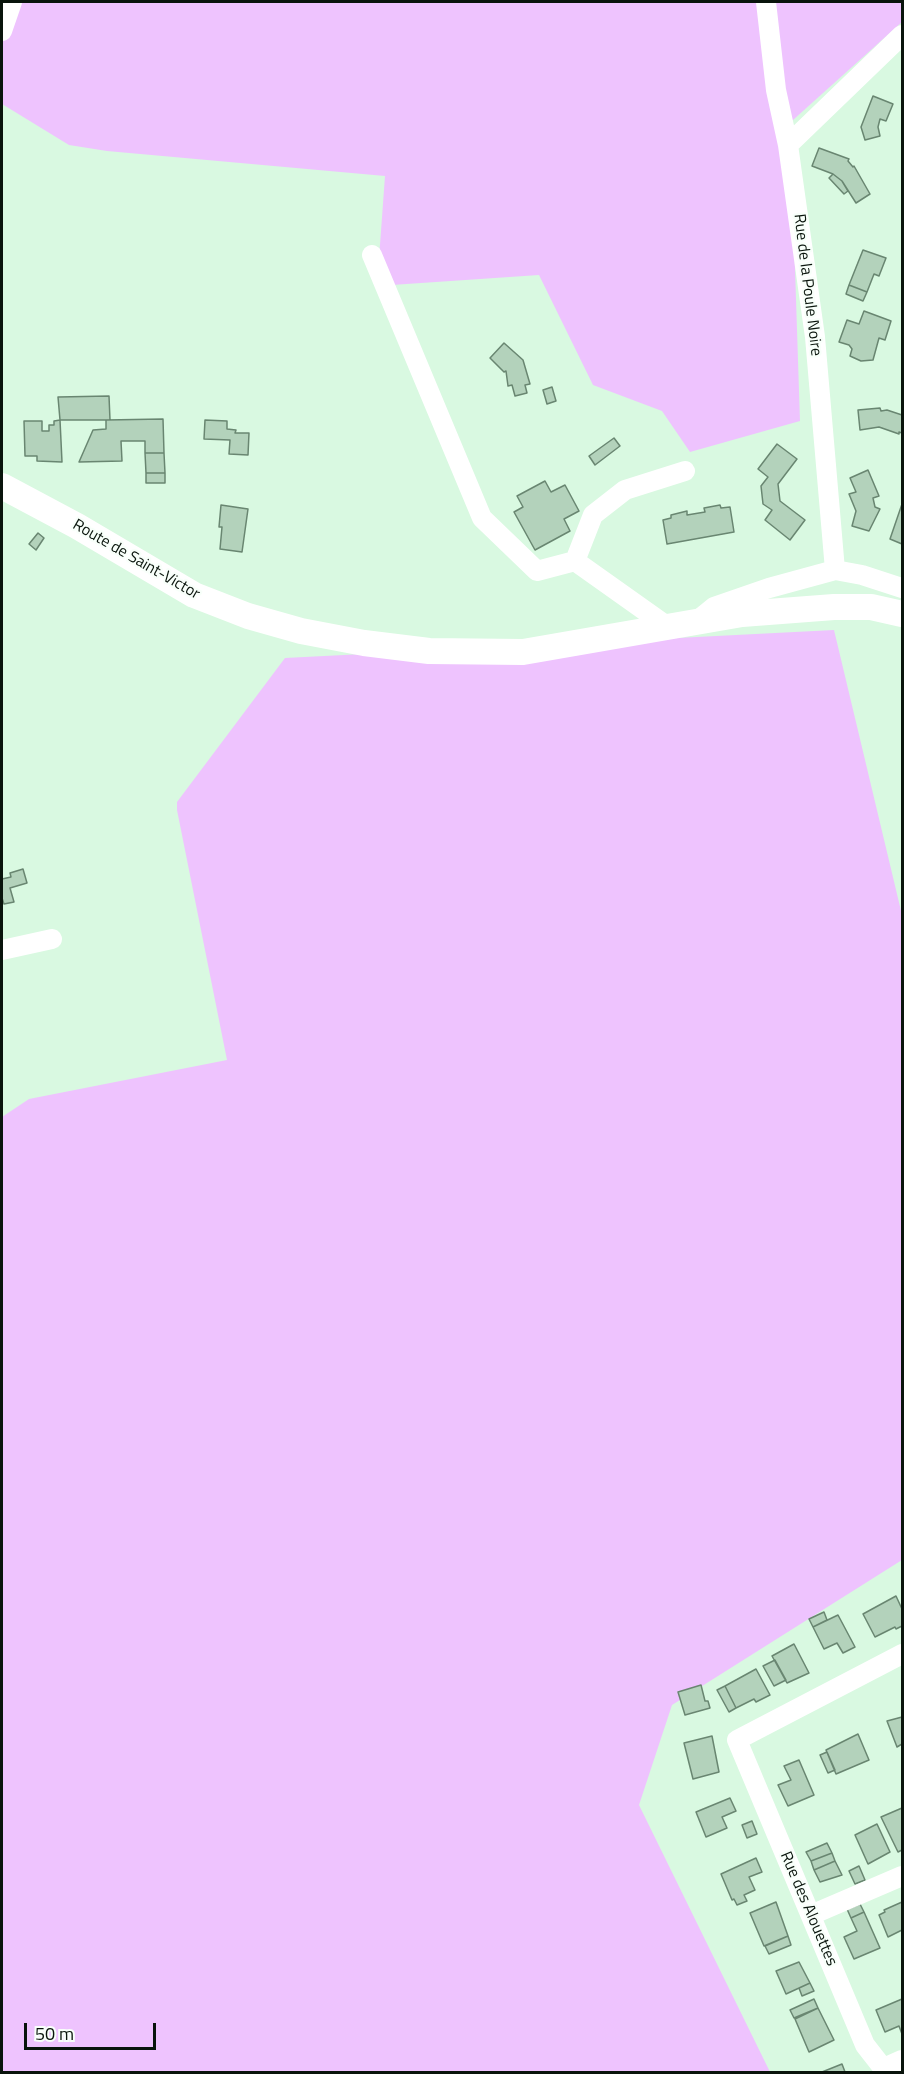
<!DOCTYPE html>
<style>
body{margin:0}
#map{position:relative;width:904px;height:2074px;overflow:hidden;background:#d9f9e1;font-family:"Titillium Web",sans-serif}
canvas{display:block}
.frame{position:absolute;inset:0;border:3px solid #09140c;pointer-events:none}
.scale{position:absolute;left:24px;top:2023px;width:132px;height:27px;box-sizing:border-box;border:3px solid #09140c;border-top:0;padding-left:8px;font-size:18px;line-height:21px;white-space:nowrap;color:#09140c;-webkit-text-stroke:4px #f8fffa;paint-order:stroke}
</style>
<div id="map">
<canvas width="904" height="2074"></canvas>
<div class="frame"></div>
<div class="scale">50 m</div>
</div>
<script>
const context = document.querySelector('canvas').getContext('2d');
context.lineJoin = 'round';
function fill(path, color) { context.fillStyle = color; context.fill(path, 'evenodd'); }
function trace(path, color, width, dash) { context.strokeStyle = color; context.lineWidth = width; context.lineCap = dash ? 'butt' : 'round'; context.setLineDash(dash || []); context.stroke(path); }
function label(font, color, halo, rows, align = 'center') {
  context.font = font + ' "Titillium Web",sans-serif'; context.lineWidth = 4.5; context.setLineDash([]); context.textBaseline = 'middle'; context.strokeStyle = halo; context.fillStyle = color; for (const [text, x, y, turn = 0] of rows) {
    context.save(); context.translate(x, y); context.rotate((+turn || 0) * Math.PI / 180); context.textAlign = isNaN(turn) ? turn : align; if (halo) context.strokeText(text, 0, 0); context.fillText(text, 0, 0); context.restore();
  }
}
fill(new Path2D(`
 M2 2H902V22L783 129 793 208 800 421 690 452 662 411 593 385 539 275 377 286 385 176 107 151 69 145 2 104Z
 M834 630 902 915V1560L672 1705 639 1805 770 2072H2V1117L29 1099 227 1060 177 810V802L285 658Z`), '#eec3fe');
const building = new Path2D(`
 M873 96 893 104 886 121 880 119 878 127 880 136 865 140 861 127Z
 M819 148 849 159 848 161 853 167 854 166 870 194 856 203 842 181 833 174 812 166Z
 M833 174 842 181 848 191 844 194 829 178Z
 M863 250 886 258 879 276 874 274 867 292 849 285Z
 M849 285 867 292 863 301 846 294Z
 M864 311 891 321 885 340 879 338 873 360 861 361 850 356 852 349 849 345 839 342 847 320 859 324Z
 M504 343 523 360 530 384 525 385 527 393 515 396 512 385 508 386 506 371 504 372 490 358Z
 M552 387 556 401 547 404 543 390Z
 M109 396 110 420H60L58 397Z
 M880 408 881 411 887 410 902 415V433L899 432V434L879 427 860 430 858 410Z
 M163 419 164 453H145V441H121L122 461 79 462 93 430 106 429V420Z
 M60 420 62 462 37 461V456H25L24 421H42V431H49V425H54V421Z
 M205 420 227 421V429L236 430 235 433H249L248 455 229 454 230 440 204 439Z
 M614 438 620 446 595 465 589 456Z
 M777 444 797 459 778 484 780 501 805 520 790 540 765 520 772 510 763 504 761 486 768 477 758 469Z
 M145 453H164L165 473H146Z
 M868 470 879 496 873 498 875 507 880 509 869 531 852 526 856 511 849 494 856 492 850 478Z
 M146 473H165V483H146Z
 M545 481 551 492 565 485 579 511 564 519 570 531 535 550 514 512 523 507 517 496Z
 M902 504V544L890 539Z
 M221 505 248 509 242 552 220 549 222 527H219Z
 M720 505 721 508 730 507 734 532 667 544 663 520 671 518V515L687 511V515L705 512 704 508Z
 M38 533 44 538 36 550 29 544Z
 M23 869 27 883 10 888 14 902 4 904 2 898V879L11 877 10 873Z
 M896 1596 902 1609V1626L896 1629 895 1627 875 1637 863 1614Z
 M824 1612 827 1620 813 1627 809 1619Z
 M838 1615 855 1647 843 1653 837 1643 824 1649 813 1627Z
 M794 1644 809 1673 787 1683 772 1656Z
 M775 1660 786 1680 774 1686 763 1666Z
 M756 1669 770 1695 756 1702 754 1699 736 1708 725 1686Z
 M701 1685 705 1701H708L710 1708 685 1715 678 1692Z
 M725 1686 736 1708 729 1712 717 1690Z
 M902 1717V1744L897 1747 887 1721Z
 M858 1734 869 1760 836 1774 826 1750Z
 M712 1736 719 1772 693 1779 684 1743Z
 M827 1752 835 1770 828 1773 820 1755Z
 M799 1760 814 1795 788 1806 778 1785 791 1780 784 1766Z
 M730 1798 736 1811 722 1817 727 1828 706 1837 696 1812Z
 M902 1808V1850L898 1852 881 1817Z
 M752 1821 757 1834 747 1838 742 1825Z
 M877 1824 890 1852 868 1864 855 1835Z
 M827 1843 832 1853 811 1861 806 1852Z
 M832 1853 835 1861 814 1870 811 1861Z
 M756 1858 762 1872 749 1877 755 1890 744 1895 747 1901 737 1905 734 1899 732 1900 721 1874Z
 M835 1861 842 1875 820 1882 814 1870Z
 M859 1866 865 1880 855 1884 849 1871Z
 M776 1902 788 1936 764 1946 750 1913Z
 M902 1902V1930L888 1937 879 1915 885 1912 884 1910Z
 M860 1904 864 1912 851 1918 847 1909Z
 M864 1912 880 1948 854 1959 844 1937 857 1931 851 1918Z
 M788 1936 791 1945 769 1954 765 1946Z
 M799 1962 810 1983 786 1994 776 1971Z
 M810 1983 814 1991 802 1996 799 1988Z
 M814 1999 818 2008 794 2018 790 2010Z
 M902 1999V2034L899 2026 885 2032 876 2010Z
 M818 2008 834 2040 809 2052 795 2019Z
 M842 2064 845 2072H822Z`);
fill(building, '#b3d2bb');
trace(building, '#698671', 1.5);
trace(new Path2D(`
 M766 2 776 90 788 145 815 337 835 570
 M2 31 12 2
 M788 145 902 35
 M372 255 482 518 537 571 575 561
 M698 620 714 607 769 588 835 570 862 575 902 588
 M668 627 575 561 593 515 625 490 685 471
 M2 950 52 939
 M811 1915 902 1876
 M884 2068 902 2060
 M886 2072 865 2045 737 1740 902 1654`), '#fff', 20);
trace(new Path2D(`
 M2 486 77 526 194 595 248 616 301 631 364 643 429 651 523 652 742 614 834 607H871L902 614`), '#fff', 26);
label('16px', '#09140c', '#f8fffa', [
 ["Rue de la Poule Noire",807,285,83],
 ["Route de Saint-Victor",136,560,30],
 ["Rue des Alouettes",808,1909,67]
]);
</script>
